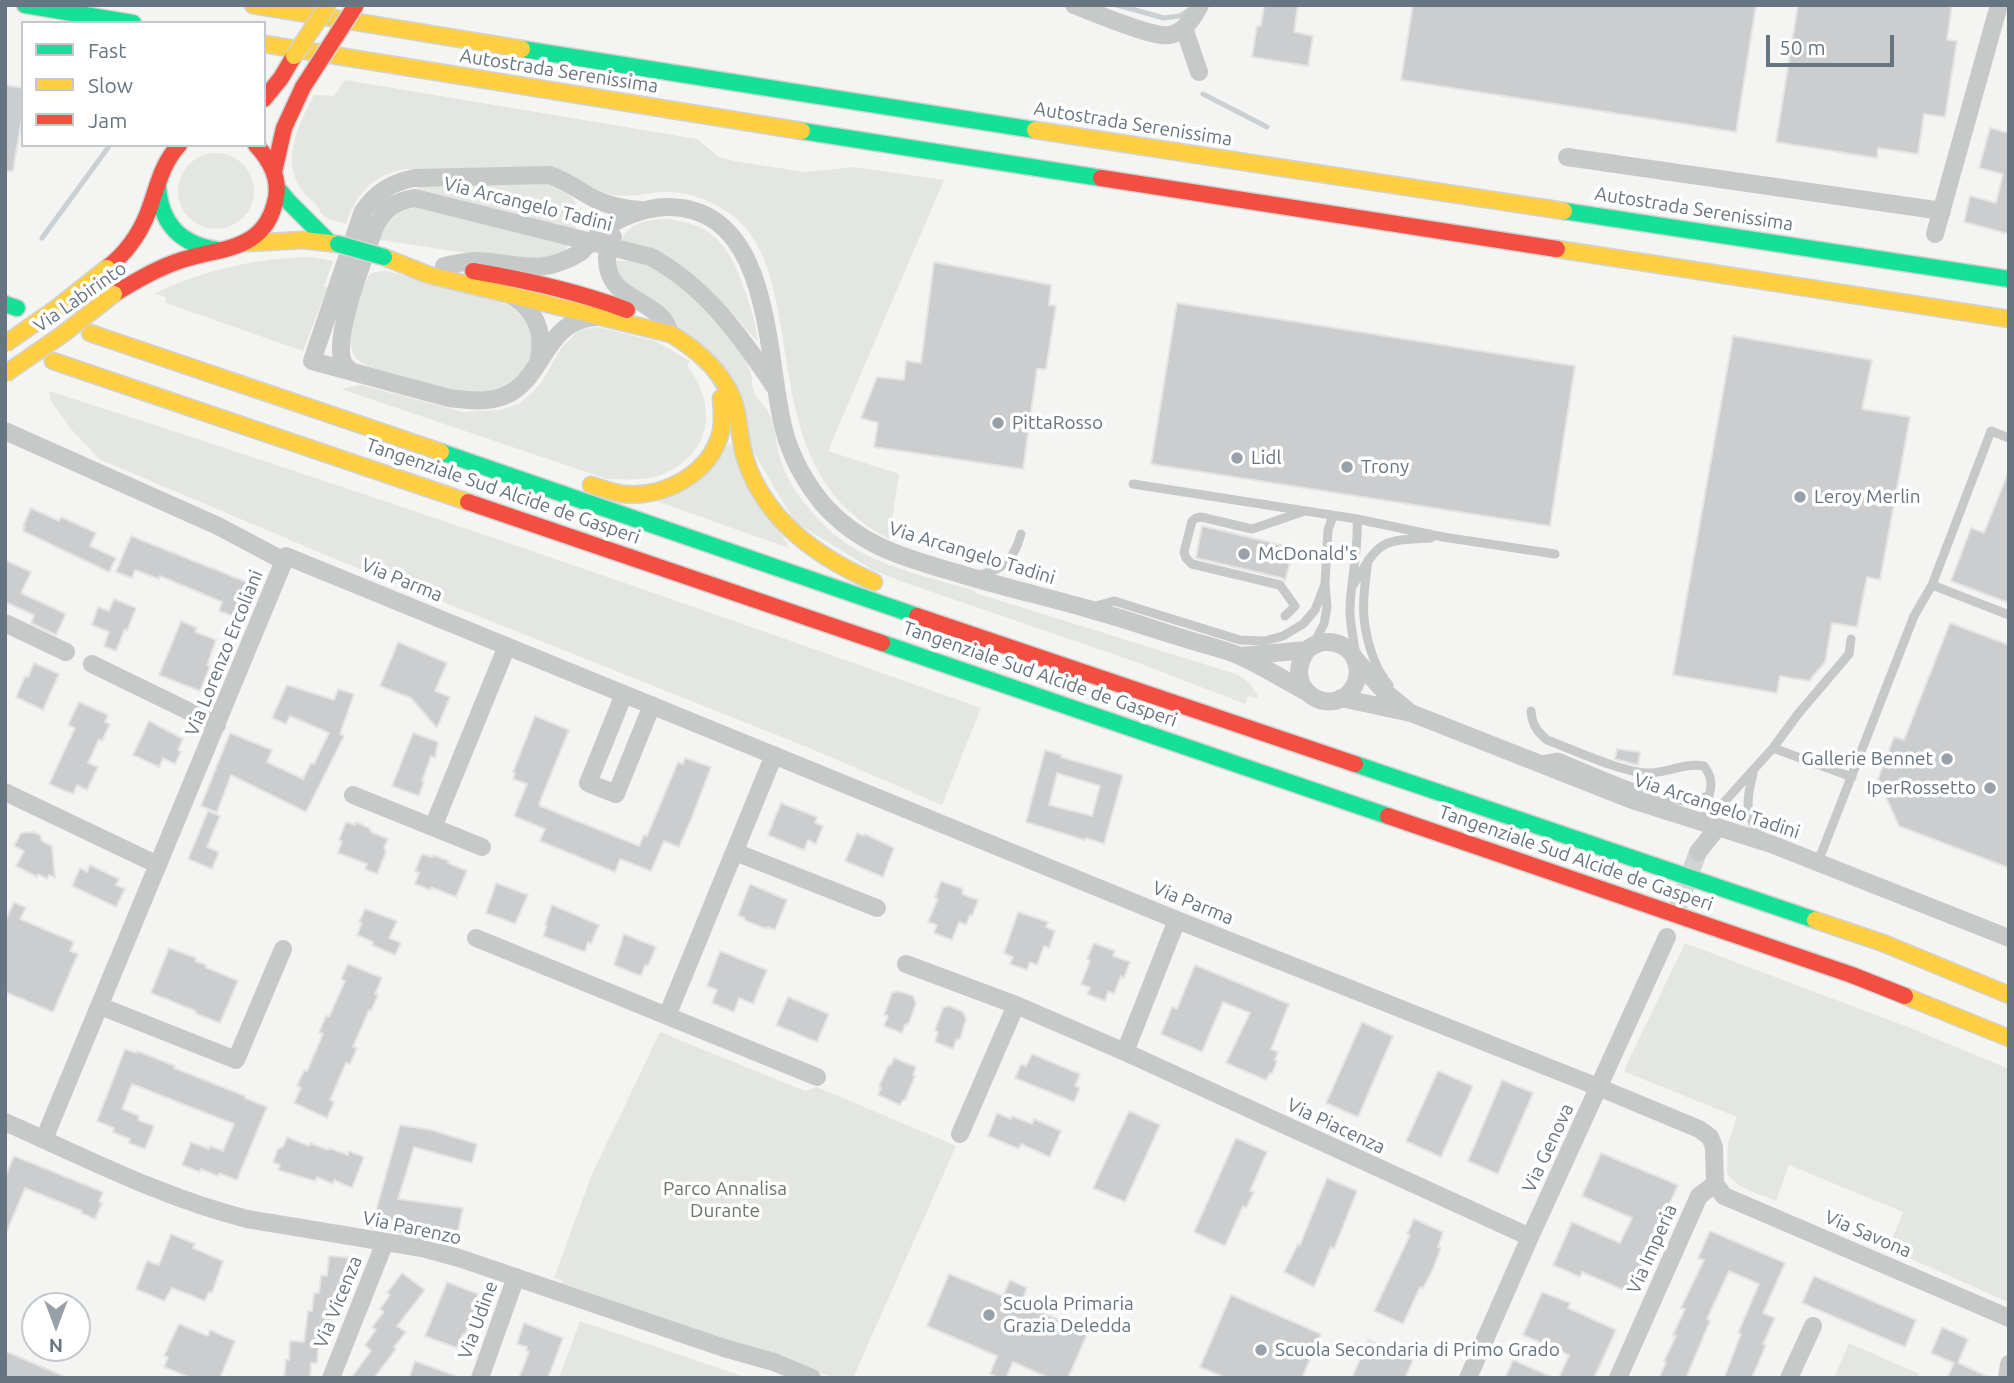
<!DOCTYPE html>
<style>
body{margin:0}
#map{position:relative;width:2014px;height:1383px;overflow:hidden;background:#f4f4f3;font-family:Ubuntu,sans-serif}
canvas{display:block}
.frame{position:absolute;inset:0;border:7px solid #677581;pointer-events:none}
.legend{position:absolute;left:21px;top:21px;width:245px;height:126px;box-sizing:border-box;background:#fff;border:2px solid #c2c8cd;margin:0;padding:9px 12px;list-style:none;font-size:21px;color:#677581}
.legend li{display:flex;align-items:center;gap:14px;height:35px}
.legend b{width:35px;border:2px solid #c2c8cd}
.north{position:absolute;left:21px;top:1292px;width:70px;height:70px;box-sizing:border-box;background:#fff;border:2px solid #c2c8cd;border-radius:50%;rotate:180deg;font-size:19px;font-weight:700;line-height:28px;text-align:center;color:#677581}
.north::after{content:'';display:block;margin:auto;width:24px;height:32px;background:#98a1a9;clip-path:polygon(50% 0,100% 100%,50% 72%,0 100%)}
.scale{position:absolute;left:1766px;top:35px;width:128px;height:32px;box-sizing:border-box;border:4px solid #677581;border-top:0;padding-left:9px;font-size:21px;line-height:24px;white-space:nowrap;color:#677581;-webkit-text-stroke:5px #fff;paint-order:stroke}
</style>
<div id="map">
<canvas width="2014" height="1383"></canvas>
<div class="frame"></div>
<ul class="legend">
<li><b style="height:9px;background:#16e098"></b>Fast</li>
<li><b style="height:9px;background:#ffcf43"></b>Slow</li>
<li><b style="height:9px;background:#f24e42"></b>Jam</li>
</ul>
<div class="north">N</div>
<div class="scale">50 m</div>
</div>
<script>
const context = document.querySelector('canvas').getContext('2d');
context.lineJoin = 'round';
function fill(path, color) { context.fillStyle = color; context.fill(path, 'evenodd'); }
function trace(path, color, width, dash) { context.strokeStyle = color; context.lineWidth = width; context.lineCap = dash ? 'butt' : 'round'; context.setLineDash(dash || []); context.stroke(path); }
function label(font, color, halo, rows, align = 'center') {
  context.font = font + ' Ubuntu,sans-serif'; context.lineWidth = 7; context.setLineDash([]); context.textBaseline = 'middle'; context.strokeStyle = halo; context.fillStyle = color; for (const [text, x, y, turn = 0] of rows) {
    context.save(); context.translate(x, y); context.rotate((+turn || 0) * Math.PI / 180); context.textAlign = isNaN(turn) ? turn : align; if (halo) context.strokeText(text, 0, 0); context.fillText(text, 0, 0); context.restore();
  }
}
fill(new Path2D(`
 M345 80 697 139 719 157 733 161 805 172 854 167 944 180 828 451 899 474 889 539C796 490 795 403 778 311 771 273 761 234 726 211 703 196 678 189 650 193 638 195 626 197 613 195 591 191 577 175 556 168L406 169C373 175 356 193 346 224 339 222 326 219 321 213 319 210 318 206 316 204 275 172 295 132 314 95L334 96Z
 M178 191a38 38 0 1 1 76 0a38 38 0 1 1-76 0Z
 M548 183C575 196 581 199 575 231L418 189V186Z
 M415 208H423L568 245 563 254 557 257 508 259 380 240C386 223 396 210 415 208Z
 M664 219C713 222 730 247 744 289 751 307 756 324 758 342 734 315 700 273 667 257 654 250 635 248 620 244 626 224 646 220 664 219Z
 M311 257 333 261 324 286 327 288 303 351 166 303 165 297 154 294C203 270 256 258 311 257Z
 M616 261C625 261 635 261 643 263 677 275 739 336 750 371 753 378 751 385 754 392 758 401 768 408 771 418 776 430 776 443 779 455 786 482 806 507 825 526 864 565 924 575 975 591V593L1236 674C1248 680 1254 687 1259 699L1248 696 1245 704 1139 663 906 583 873 570 795 522 674 319 667 312 634 291 618 276Z
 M387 271 509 305C525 319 534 327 532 349 530 370 511 388 490 391 459 396 426 382 396 374 385 371 371 369 361 362 357 359 353 355 352 350 347 337 353 320 357 308 360 301 365 278 371 274 375 271 382 271 387 271Z
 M597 327 655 341 690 361 687 366C699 380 706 398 706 417 706 451 674 477 640 479 629 480 618 479 607 479L341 389 361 385 463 412 500 410 519 404 530 395 541 383 562 347 579 330Z
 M49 391C362 491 672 598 981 708L942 805 807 747 335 559 99 459 70 428 51 401Z
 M730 443 789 548 659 502Z
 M1685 943 1913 1029 2009 1069V1298L2006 1301 1888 1249 1903 1212 1789 1165 1776 1201C1761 1194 1733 1188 1727 1172L1728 1143 1737 1117 1625 1072V1068Z
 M660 1032 805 1091 817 1087 956 1146 853 1378H835L562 1283 563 1280 554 1278 592 1174Z
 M580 1321 748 1378H559Z
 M1849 1343 1919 1374 1917 1378H1834Z`), '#e3e6e1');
trace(new Path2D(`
 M1117 5 1164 18 1180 16 1190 9
 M1203 94 1267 127
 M42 238 110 145`), '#cad1d4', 5);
const building = new Path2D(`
 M1264 5H1298L1294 32 1313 36 1308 66 1252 57 1257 26H1261Z
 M1413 5H1756L1736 132 1401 80Z
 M1798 5H1952L1947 40 1957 41 1945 117 1924 114 1918 154 1878 148 1877 158 1776 142Z
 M5 85 23 88V123H21L13 171H5Z
 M1990 128 2009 133V234L1964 222 1970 196 1996 203 2003 174 1979 168Z
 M934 262 1051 285 1049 305 1056 306 1046 369H1037L1023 469 874 447 878 423 861 418 877 377 904 380 906 361 921 363Z
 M1177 303 1575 366 1550 526 1151 464Z
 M1733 336 1872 360 1862 409 1910 417 1880 580 1867 577 1857 627 1832 623 1825 662 1809 681 1780 676 1777 693 1673 675Z
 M2008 473H2009V603L1951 581 1971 528 1984 533Z
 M31 508 59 521 61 517 96 533 90 546 116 558 109 572 23 531 25 527 23 526Z
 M1202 526 1294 548 1285 581 1282 578 1196 558Z
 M131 536 249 583 235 617 219 611 222 602 160 576 159 579 135 570 132 578 116 572Z
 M5 560 31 572 21 593 66 614 56 635 31 623 34 615 5 602Z
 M114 599 136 608 127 631 125 629 116 651 104 646 109 632 92 625 98 607 109 611Z
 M181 621 197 628 195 632 216 640 207 665 210 666 200 691 159 675Z
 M1950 623 2009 645V868L1899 826 1878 779 1894 737 1904 740Z
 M398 642 447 663 435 691 450 697 437 728 411 698 380 686Z
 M34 663 59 674 43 710 16 697 25 676 28 677Z
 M287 685 334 700 338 689 354 694 340 734 344 736 306 812 231 775 217 812 201 806 230 733 272 750 267 762 303 779 311 763 314 764 329 733 290 716 286 724 272 718Z
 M79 702 108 715 105 722 110 724 102 741 99 739 88 763 98 767 87 790 77 785 73 794 49 784 75 728 68 725Z
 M535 716 569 730 539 804 540 806 639 846 644 835 647 836 678 762 683 764 685 758 711 767 692 817 679 847 664 841 651 871 620 859 615 872 540 841 545 829 514 816 527 784 513 779 515 773 513 772Z
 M149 721 183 739 178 750 181 752 175 764 163 758 159 767 133 755Z
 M413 733 438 742 435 758 431 756 422 781 424 782 419 796 392 786Z
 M1617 749 1640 752 1638 765 1615 759Z
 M1045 750 1062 755 1061 757 1123 775 1104 844 1086 838 1085 840 1026 822ZM1057 773 1100 786 1092 816 1049 805Z
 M781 803 817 817 815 823 823 826 816 844 808 840 804 850 768 835Z
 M208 811 220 816 207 847 219 852 212 869 188 859Z
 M346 822 355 825 356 822 369 828 371 832 388 839 384 848 386 852 377 874 365 869 367 864 338 853 342 841 339 840Z
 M33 832 40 835 42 841 52 846 55 878 49 875 47 879 38 874 37 877 16 866 24 851 14 846 21 833Z
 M857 833 864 836 865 834 894 848 883 877 845 861Z
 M422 854 432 857 433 855 449 861 448 863 467 871 456 897 431 887 430 890 415 884 419 873 415 871Z
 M90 865 119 879 116 885 125 889 116 907 72 886 80 868 87 872Z
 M941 881 963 889 962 894 978 900 972 916 970 915 966 925 959 922 952 940 934 933 937 925 928 922 938 899 935 898Z
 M496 883 528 895 515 924 486 913Z
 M750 884 787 900 775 930 768 927 767 929 744 920 745 918 738 915Z
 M14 902 26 908 20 919 74 942 70 951 78 954 53 1012 5 992V922Z
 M552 905 599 925 591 944 588 942 585 952 543 936 547 926 545 925Z
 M365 909 397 921 389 938 401 943 395 955 372 945 373 942 357 935 362 923 359 922Z
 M1018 912 1048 922 1046 927 1055 931 1049 948 1044 946 1037 965 1030 962 1027 970 1010 964 1013 957 1004 953Z
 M624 934 656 947 648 966 645 965 641 976 614 965Z
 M1094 943 1115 951 1113 956 1130 962 1124 978 1121 976 1114 994 1108 991 1105 1001 1087 994 1090 988 1081 984 1090 961 1087 959Z
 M169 948 196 958 195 961 206 965 205 967 238 981 220 1023 195 1013 196 1011 151 993Z
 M720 951 767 970 753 1004 739 998 734 1012 712 1003 717 990 707 986Z
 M348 964 382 978 375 994 378 995 371 1011 369 1010 353 1047 357 1048 350 1064 346 1063 330 1100 334 1102 327 1118 294 1103 301 1088 297 1086 304 1070 307 1071 323 1034 319 1032 326 1016 329 1017 345 981 341 979Z
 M1195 965 1289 1004 1271 1049 1278 1052 1275 1060 1277 1061 1272 1074 1270 1073 1266 1080 1226 1063 1250 1013 1223 1002 1202 1052 1161 1034 1172 1007 1177 1009Z
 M898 991 913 996 916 1003 909 1023 905 1025 902 1033 884 1026 888 1016 884 1015 892 993Z
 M788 997 829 1014 817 1042 776 1025Z
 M949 1006 963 1012 966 1019 960 1039 956 1040 953 1049 935 1042 938 1032 935 1030 943 1008Z
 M1362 1022 1393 1036 1358 1117 1326 1103Z
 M125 1049 136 1053 137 1051 175 1066 174 1068 245 1096V1098L267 1107 237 1180 219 1173 218 1176 201 1169 200 1172 182 1165 191 1142 209 1149 210 1146 223 1151 234 1124 132 1084 122 1109 139 1116 138 1120 154 1126 145 1149 129 1143 130 1139 113 1132 114 1128 97 1121Z
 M1032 1054 1080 1074 1075 1086 1080 1088 1074 1102 1015 1078 1021 1064 1026 1066Z
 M894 1058 916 1067 913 1075 915 1076 905 1100H903L900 1105 878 1095 881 1088 879 1086 889 1064 891 1065Z
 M1438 1071 1473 1086 1441 1157 1406 1141Z
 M1502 1080 1533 1093 1498 1174 1468 1161Z
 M1129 1111 1160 1125 1125 1202 1093 1188Z
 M997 1113 1011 1119 1012 1116 1032 1124 1034 1119 1061 1131 1050 1157 1021 1144 1019 1149 988 1136Z
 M400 1125 431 1130 477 1144 472 1163 414 1147 398 1199 463 1208 455 1245 424 1237 371 1228Z
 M287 1137 309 1146 310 1143 328 1150 329 1148 348 1155 349 1151 364 1157 352 1188 334 1180 333 1184 317 1177 315 1181 278 1170 280 1165 273 1162 278 1149 283 1147Z
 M1236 1138 1267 1152 1250 1191 1254 1192 1246 1208 1243 1206 1225 1246 1194 1232Z
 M1601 1153 1678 1185 1630 1293 1582 1272 1580 1277 1553 1265 1572 1222 1620 1243 1632 1218 1582 1196Z
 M14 1156 103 1192 99 1202 102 1203 95 1219 81 1213 82 1211 25 1188 5 1236V1178Z
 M1327 1178 1357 1191 1334 1249 1331 1247 1314 1287 1284 1272 1298 1244 1300 1245Z
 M1414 1219 1443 1232 1438 1247 1441 1248 1432 1271 1423 1288 1420 1287 1403 1324 1374 1311 1410 1235 1407 1234Z
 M1710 1231 1785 1263 1763 1313 1775 1318 1763 1344 1766 1345 1752 1378H1724L1741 1334 1738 1333 1759 1284 1729 1271 1707 1319 1710 1321 1686 1378H1659L1666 1362 1664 1361 1676 1336 1673 1335 1685 1309 1681 1308 1704 1260 1698 1258Z
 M171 1234 195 1244 193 1248 223 1261 212 1293 209 1292 205 1301 172 1288 164 1301 136 1289 147 1261 159 1265Z
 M329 1256 353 1258 351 1278H346L344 1295H339L337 1314 332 1313 330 1330 320 1329 317 1363H311L310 1378H284L286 1360H289L290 1341 304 1342 308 1311H312L314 1293H319L321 1275 327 1276Z
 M402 1273 425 1290 397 1326 406 1332 394 1347 396 1349 374 1378H351L371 1351 365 1345 376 1330 372 1327 384 1312 380 1309 390 1295 387 1293Z
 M949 1274 1003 1296 1010 1280 1027 1288 1021 1304 1088 1332 1068 1378H1049L1013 1362 1006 1378H999L990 1374 997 1356 927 1326Z
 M1814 1276 1916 1320 1905 1347 1802 1303Z
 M447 1282 478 1294 472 1309 475 1310 465 1335 463 1334 457 1348 425 1336Z
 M1542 1292 1570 1303 1568 1308 1616 1330 1594 1378H1559L1569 1355 1523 1335Z
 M1231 1295 1321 1334 1302 1378H1226L1200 1367Z
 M524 1323 563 1338 548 1378H519L529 1352 526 1350 527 1347 517 1344Z
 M179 1324 208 1336 210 1330 235 1341 220 1378H191L164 1367 168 1357 164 1356Z
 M1942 1327 1968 1339 1958 1363 1991 1378H1947L1954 1363 1931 1353Z
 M1368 1340 1413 1360 1405 1378H1352Z
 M5 1351 68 1378H5Z
 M1513 1360 1554 1378H1505Z
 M415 1361 456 1376V1378H409Z`);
fill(building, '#cccdce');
trace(building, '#e4e4e3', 2);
trace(new Path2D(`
 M1673 920 1698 852`), '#d1d4d6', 18, [18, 9]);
const fast = new Path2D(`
 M25 5 133 23
 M522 49 1035 130
 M802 131 1101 178
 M158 187C161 224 180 244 217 250
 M277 188 289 202 328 241
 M1564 211 2009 279
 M5 304 17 308
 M441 452 917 616
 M882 643 1388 816
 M1355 764 1815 920`);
const slow = new Path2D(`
 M253 5 522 49
 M264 44 802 131
 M1035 130 1564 211
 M247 243 304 240 338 244
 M1557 249 2009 319
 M384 257 429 275 671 334
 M90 333 441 452
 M671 334C698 350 728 376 736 409 740 426 740 444 746 461 766 521 819 558 874 582
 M53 361 468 502
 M591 485C601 488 612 492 623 494 664 498 711 474 721 431 723 420 722 409 721 398
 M1815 920 1883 943 2009 995
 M1905 996 2009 1038`);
const jam = new Path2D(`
 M264 99 281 78 294 56
 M274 172 284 128 303 87
 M1101 178 1557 249
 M107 268C125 254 138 237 147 215 157 190 160 166 179 145
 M473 271C526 280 577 291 627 310
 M114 294C134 282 154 270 176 262 219 246 265 254 276 198 280 177 269 159 256 145
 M468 502 882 643
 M917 616 1355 764
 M1388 816 1852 975 1905 996`);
trace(fast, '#d1d2d2', 19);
trace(slow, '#d1d2d2', 19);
trace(jam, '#d1d2d2', 19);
trace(new Path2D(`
 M1133 484 1357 519 1443 537 1555 554
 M1368 560C1366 578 1362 598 1364 617 1366 639 1374 668 1389 685
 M978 575C1004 570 1014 559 1021 534
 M1932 585 2009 615
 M1352 587C1379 542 1378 540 1431 538
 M1092 607 1114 601 1240 640 1264 641 1283 636 1303 624 1315 610 1325 584
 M1285 616 1295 606 1280 585 1192 564 1186 558 1184 552 1192 521 1196 518 1201 517 1252 529 1302 512
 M1314 643 1324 624 1327 607 1325 584 1328 530 1333 516
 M1355 652C1354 638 1349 621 1350 608 1351 578 1359 549 1357 519
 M1531 711C1532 725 1537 731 1547 740 1574 750 1619 771 1645 773 1666 774 1684 762 1704 766 1711 776 1713 783 1709 795 1704 798 1699 800 1694 801 1664 805 1589 769 1558 757L1542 760
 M1773 748 1852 777
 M1753 774C1746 799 1744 819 1764 838
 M1699 817 1708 816 1717 810 1773 748 1798 714 1849 654 1851 639
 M1818 862 1914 616 1932 585 1991 431 2009 438`), '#c7c9c9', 9);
trace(new Path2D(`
 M1074 5C1093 12 1153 38 1169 35 1184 33 1194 17 1200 5
 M1184 28 1199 72
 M1567 157 1942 211
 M599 234C615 218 643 208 666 207 774 206 765 358 784 430 791 457 805 482 823 504 860 546 905 558 957 573 999 586 1042 596 1085 608 1119 617 1153 629 1186 639 1204 645 1225 649 1242 657 1264 667 1286 681 1307 692
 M1935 234 1999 5
 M607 258C607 294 637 295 659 315 665 320 668 327 671 334
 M444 266C455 264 466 261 477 261 520 263 540 277 581 252
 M514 297C536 312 544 332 539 358
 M595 317C543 321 544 381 504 396 487 403 467 400 449 398L312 361 363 211C376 192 392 182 415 178L549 175C566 180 578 190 593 198 608 206 624 209 641 210
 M352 372C347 368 343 365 342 359 335 332 364 258 374 230 382 211 394 201 415 198L651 257C705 286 740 335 774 386
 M5 431 218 526 284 561
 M284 561 286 556 1177 920 1598 1087 1699 1129 1710 1137 1714 1147 1715 1184
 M5 623 66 652
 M1240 656 1307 650C1322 636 1350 641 1356 662 1359 670 1358 680 1353 688 1333 720 1279 690 1307 650
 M1356 660 1385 692 1408 711
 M92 664 217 725
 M624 694 588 783 616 794 652 705
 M1341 698 1411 713 1632 800 1771 844 2009 938
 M5 792 158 865
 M353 795 482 847
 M433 827 507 646
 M735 852 877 908
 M1698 852 1718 827
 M476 938 817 1077
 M906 964 1016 1005 1125 1052 1530 1237
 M100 1006 236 1060 283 949
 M667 1016 774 755
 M1125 1052 1177 920
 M5 1122C84 1157 163 1198 247 1219L422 1248 459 1258 724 1348 774 1362 812 1378
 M960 1134 1016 1005
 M44 1139 284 561
 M1715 1184 1724 1196 2009 1318
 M331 1378 385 1242
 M480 1378 516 1277
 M1468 1378 1530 1237 1667 937
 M1618 1378 1699 1196 1715 1184
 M1789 1378 1813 1326
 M2007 1378 2009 1364`), '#c7c9c9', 18);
trace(fast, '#16e098', 16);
trace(slow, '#ffcf43', 16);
trace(jam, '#f24e42', 16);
const fastBridge = new Path2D(`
 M338 244 384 257`);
const slowBridge = new Path2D(`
 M294 56 328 5
 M5 344 58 307 107 268
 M5 374 63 334 114 294`);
const jamBridge = new Path2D(`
 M303 87 356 5`);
trace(fastBridge, '#d1d2d2', 19, []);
trace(slowBridge, '#d1d2d2', 19, []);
trace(jamBridge, '#d1d2d2', 19, []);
trace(new Path2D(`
 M581 252 599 234
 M607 258 609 245 613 237`), '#c7c9c9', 18);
trace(fastBridge, '#16e098', 16);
trace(slowBridge, '#ffcf43', 16);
trace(jamBridge, '#f24e42', 16);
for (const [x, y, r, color] of [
 [998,423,7,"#98a1a9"],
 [1237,458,7,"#98a1a9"],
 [1347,467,7,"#98a1a9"],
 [1800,497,7,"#98a1a9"],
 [1244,554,7,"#98a1a9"],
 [1947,759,7,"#98a1a9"],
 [1990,788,7,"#98a1a9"],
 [989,1315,7,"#98a1a9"],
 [1261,1350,7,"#98a1a9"]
]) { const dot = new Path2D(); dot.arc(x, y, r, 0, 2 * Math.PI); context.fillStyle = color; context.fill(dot); trace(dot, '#fff', 2.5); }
label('19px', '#677581', '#fff', [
 ["Autostrada Serenissima",559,71,9],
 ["Autostrada Serenissima",1133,124,9],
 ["Via Arcangelo Tadini",528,204,14],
 ["Autostrada Serenissima",1694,209,9],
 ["Via Labirinto",80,297,-35],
 ["Tangenziale Sud Alcide de Gasperi",503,491,19],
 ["Via Arcangelo Tadini",972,553,17],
 ["Via Parma",402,580,22],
 ["Via Lorenzo Ercoliani",224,653,-68],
 ["Tangenziale Sud Alcide de Gasperi",1040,674,19],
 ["Via Arcangelo Tadini",1717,806,18],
 ["Tangenziale Sud Alcide de Gasperi",1576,858,19],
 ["Via Parma",1193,903,22],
 ["Via Piacenza",1336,1126,25],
 ["Via Genova",1548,1148,-65],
 ["Via Parenzo",412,1228,12],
 ["Via Savona",1868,1234,23],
 ["Via Imperia",1652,1249,-66],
 ["Via Vicenza",338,1302,-68],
 ["Via Udine",478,1320,-70]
]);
label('19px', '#677581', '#fff', [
 ["PittaRosso",1012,423],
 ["Lidl",1251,458],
 ["Trony",1361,467],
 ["Leroy Merlin",1814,497],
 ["McDonald's",1258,554],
 ["Gallerie Bennet",1933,759,"right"],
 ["IperRossetto",1976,788,"right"],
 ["Scuola Primaria",1003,1304],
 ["Grazia Deledda",1003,1326],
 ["Scuola Secondaria di Primo Grado",1275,1350]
], 'left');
label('19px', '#697865', '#fff', [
 ["Parco Annalisa",725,1189],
 ["Durante",725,1211]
]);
</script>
